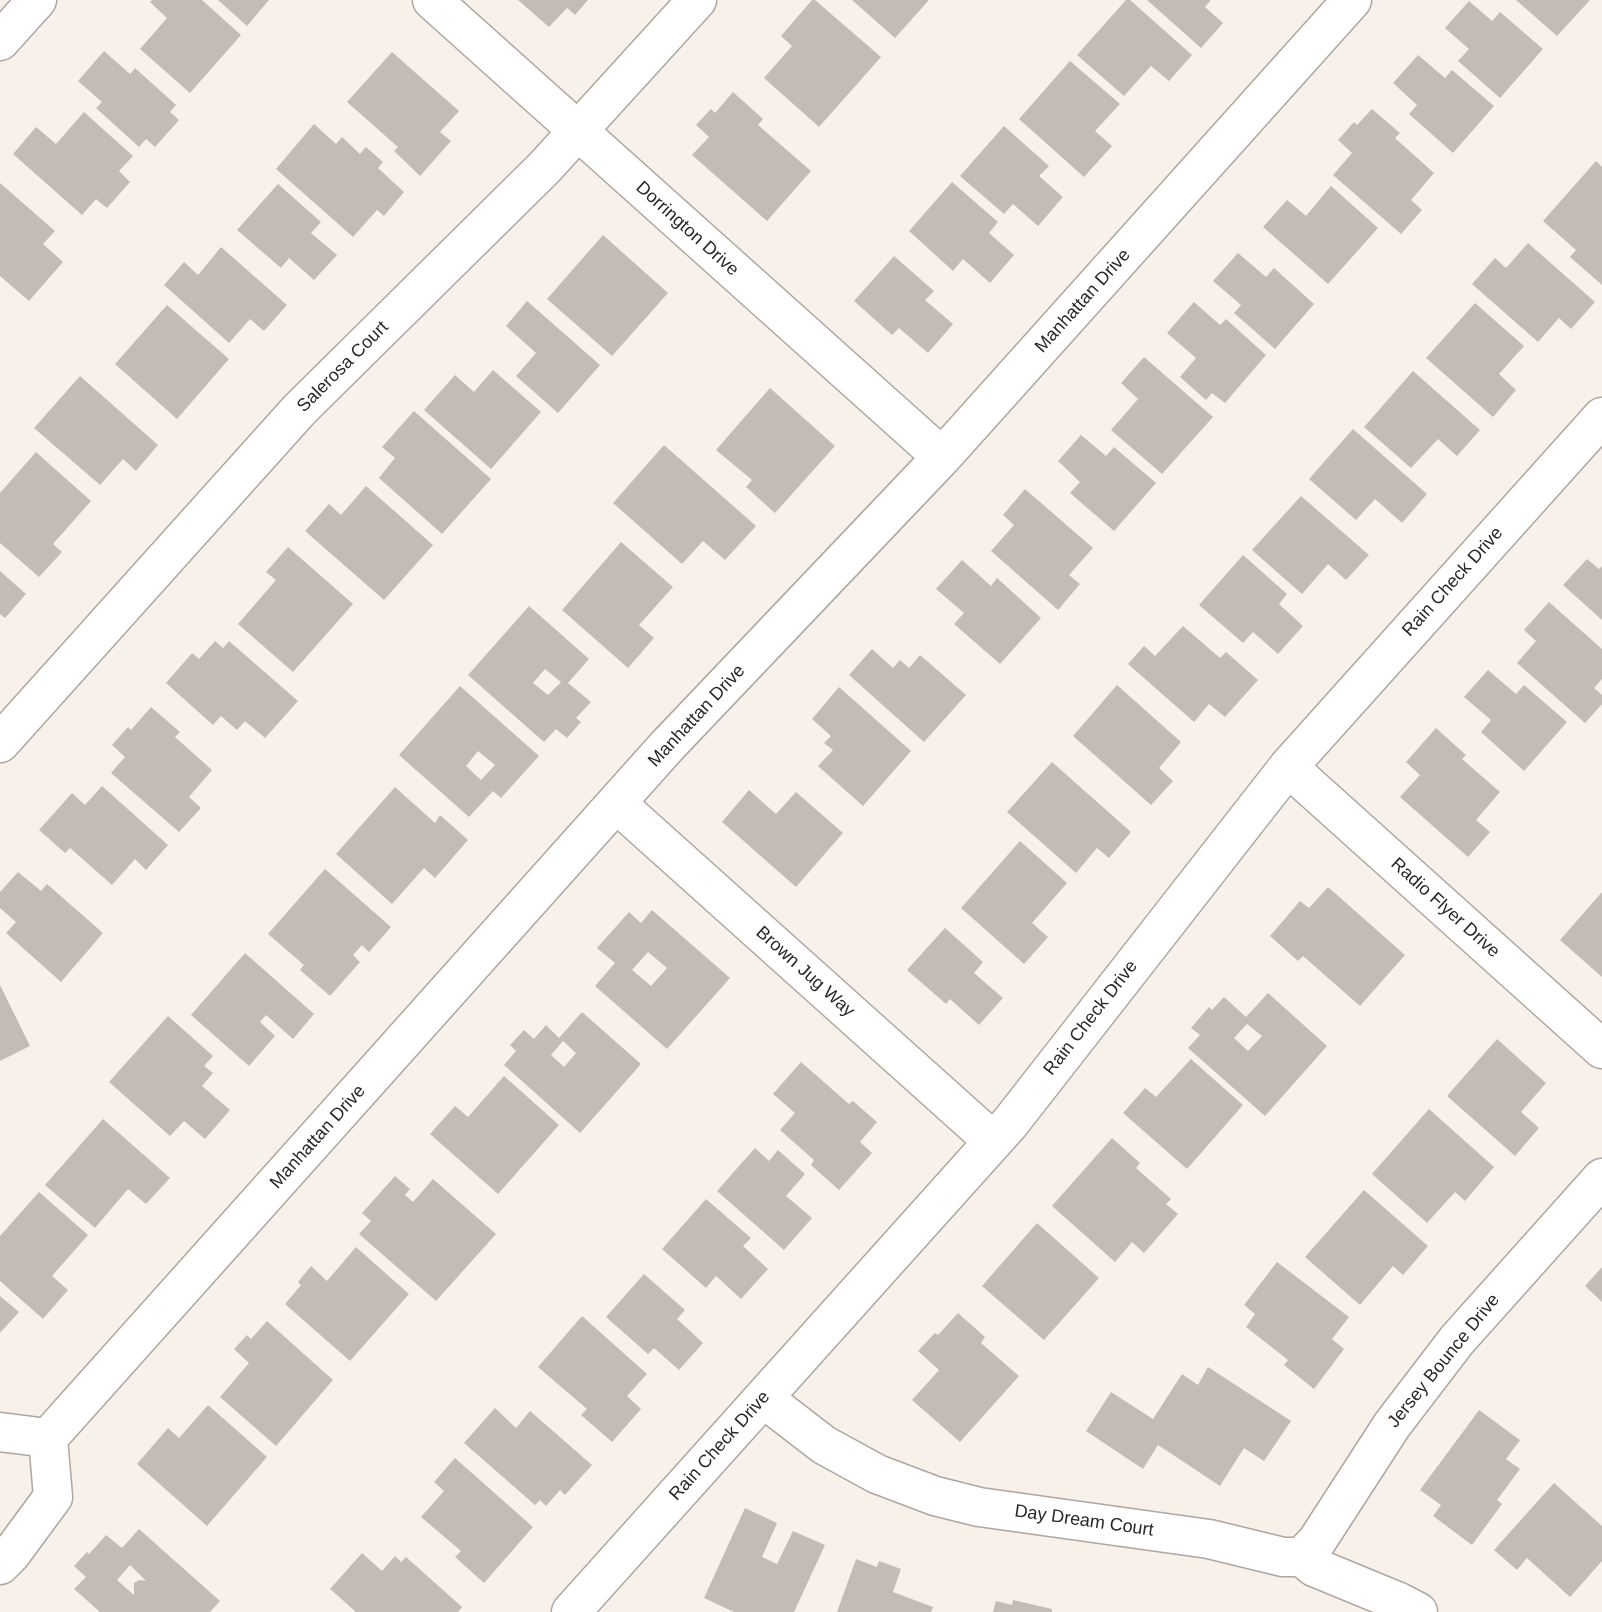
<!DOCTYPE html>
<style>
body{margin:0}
canvas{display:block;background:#f8f1ea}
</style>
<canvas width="1602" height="1612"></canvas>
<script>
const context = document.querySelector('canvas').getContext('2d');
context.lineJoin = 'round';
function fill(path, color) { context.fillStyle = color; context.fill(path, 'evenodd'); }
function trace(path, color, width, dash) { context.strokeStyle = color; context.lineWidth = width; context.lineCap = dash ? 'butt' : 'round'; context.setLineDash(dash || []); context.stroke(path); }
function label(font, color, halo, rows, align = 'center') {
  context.font = font + ' Arial,sans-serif'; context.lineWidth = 5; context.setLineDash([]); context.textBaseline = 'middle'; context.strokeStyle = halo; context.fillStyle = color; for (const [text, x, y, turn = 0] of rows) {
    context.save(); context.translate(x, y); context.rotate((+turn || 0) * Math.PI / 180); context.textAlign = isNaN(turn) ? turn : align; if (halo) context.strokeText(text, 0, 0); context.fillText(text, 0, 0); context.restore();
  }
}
fill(new Path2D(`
 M152 0H202L241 35 190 93 140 49 167 18 150 2Z
 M218 0H269L247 26Z
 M518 0H588L575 15 567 8 549 27Z
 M812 0H815L881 57 819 127 764 78 792 46 781 36Z
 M852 0H929L895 38Z
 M1126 0H1130L1192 55 1169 81 1151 66 1124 96 1077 55Z
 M1147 0H1211L1205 7 1223 23 1201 48Z
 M1516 0H1590L1557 36Z
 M1469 1 1492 21 1500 12 1543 49 1500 98 1458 61 1469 49 1445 28Z
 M104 51 130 74 135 68 176 105 170 112 179 120 155 147 146 139 139 147 96 108 102 102 78 81Z
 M392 52 459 111 440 132 451 141 420 176 394 151 398 147 347 102Z
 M1418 55 1445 78 1452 70 1494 106 1453 153 1409 114 1417 105 1393 83Z
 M1070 61 1120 104 1095 131 1112 146 1084 177 1019 119Z
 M733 92 763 119 758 125 811 171 767 221 692 155 709 137 696 125 711 109 715 113Z
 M1372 109 1400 133 1395 138 1434 173 1411 200 1422 210 1401 234 1333 175 1352 153 1338 140 1354 122 1357 125Z
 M84 112 133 156 119 171 130 182 107 208 96 199 82 215 13 154 36 127 56 144Z
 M314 124 336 144 342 137 360 154 366 147 383 162 378 168 404 192 384 216 377 210 353 237 276 169Z
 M1004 126 1049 166 1039 176 1063 197 1038 226 1013 204 1004 214 960 176Z
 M1596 161 1602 167V285L1570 257 1576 250 1543 221Z
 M952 182 998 222 989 233 1014 255 990 283 963 259 953 271 909 231Z
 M0 183 55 231 43 244 63 262 29 301 0 276Z
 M278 184 321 222 311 233 337 255 314 280 289 258 281 268 237 230Z
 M1331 186 1378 228 1328 284 1263 227 1287 200 1306 216Z
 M603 235 668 293 612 356 547 299Z
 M1528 243 1595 302 1571 329 1559 318 1538 342 1472 284 1495 258 1506 268Z
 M221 247 287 305 264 331 250 319 229 343 164 285 184 262 198 275Z
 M1238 253 1266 277 1274 268 1314 304 1275 349 1234 313 1241 305 1213 281Z
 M894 256 934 291 925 300 953 324 928 353 899 328 892 335 854 301Z
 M527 301 600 365 558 413 516 376 536 353 506 326Z
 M1194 302 1220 325 1226 319 1266 355 1225 403 1212 393 1206 400 1180 377 1196 358 1167 333Z
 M1475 303 1524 346 1499 374 1516 390 1493 417 1426 358Z
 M167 305 229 359 177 419 115 364Z
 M1144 357 1213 417 1162 474 1111 430 1138 399 1121 383Z
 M493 370 541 412 491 469 424 410 455 375 474 392Z
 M1413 371 1480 430 1457 456 1438 439 1411 468 1364 427Z
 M80 376 158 445 136 471 123 459 100 485 34 428Z
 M770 388 835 446 775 513 746 487 752 480 716 450Z
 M414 411 491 479 442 534 379 478 395 458 382 447Z
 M1353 429 1427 494 1402 523 1375 499 1356 520 1309 479Z
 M1081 435 1106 456 1114 447 1156 483 1114 531 1070 493 1080 482 1058 461Z
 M664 445 756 526 725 560 703 541 682 564 613 503Z
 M36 452 91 501 53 544 62 552 39 577 0 543V493Z
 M366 486 433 545 384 600 305 531 329 504 341 515Z
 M1025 489 1093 548 1069 575 1080 584 1058 610 991 551 1014 525 1003 515Z
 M1301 496 1369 555 1346 580 1328 564 1302 594 1252 550Z
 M621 542 673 587 639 625 654 638 628 668 562 610Z
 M288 547 353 604 293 672 238 624 276 580 266 572Z
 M1243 555 1287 594 1279 604 1303 626 1278 654 1253 632 1243 643 1199 605Z
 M1587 559 1599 569 1602 566V620L1563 585Z
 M962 560 991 586 997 578 1041 618 1000 664 954 624 964 613 936 589Z
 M0 571 26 594 5 618 0 614Z
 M1549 602 1602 649V679L1594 688 1602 695V704L1585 723 1517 663 1536 641 1524 630Z
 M529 606 589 659 568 683 591 702 576 718 581 722 567 738 556 729 544 742 468 675ZM545 669 561 682 548 695 533 683Z
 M1183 626 1220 658 1226 652 1258 680 1225 717 1209 704 1194 722 1128 664 1144 646 1155 656Z
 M215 641 223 648 229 641 298 701 265 738 245 721 237 730 221 716 213 725 166 683 192 653 199 659Z
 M872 649 893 668 900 660 909 668 920 655 966 695 924 742 849 675Z
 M1488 670 1516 694 1524 685 1567 722 1524 771 1481 732 1491 720 1464 697Z
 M1117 685 1181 742 1159 768 1173 781 1151 805 1073 736Z
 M460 686 539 756 501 798 493 791 469 817 399 755ZM478 751 495 765 481 780 466 766Z
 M839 687 911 751 863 806 818 766 833 750 824 743 831 736 812 719Z
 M151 707 180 732 175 737 212 770 189 797 201 808 179 832 111 773 125 757 112 745 128 727 131 730Z
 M1436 728 1466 755 1462 759 1500 792 1476 820 1490 832 1468 857 1400 797 1420 775 1406 762Z
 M1052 762 1131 832 1109 858 1097 848 1076 873 1007 812Z
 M102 786 168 845 146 870 135 859 112 885 70 848 65 853 39 830 72 793 85 805Z
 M395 787 435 823 440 815 468 840 435 878 424 868 392 904 336 854Z
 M749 790 776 814 796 792 843 833 796 887 722 822Z
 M1020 841 1067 883 1032 923 1048 937 1024 964 961 908Z
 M325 869 391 927 369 952 362 945 353 955 360 962 330 996 300 970 304 965 268 934Z
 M18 872 41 891 47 884 103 933 61 982 6 933 16 922 0 908V892Z
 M1328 887 1405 955 1360 1006 1303 956 1298 961 1270 936 1300 901 1309 908Z
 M1602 892V977L1560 940Z
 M652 910 730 978 667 1049 595 986 615 963 597 948 629 912 641 923ZM648 952 667 968 651 986 632 970Z
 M945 928 983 962 974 973 1003 998 979 1025 950 999 946 1004 907 970Z
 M245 953 314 1014 293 1039 266 1015 260 1022 275 1036 249 1066 191 1015Z
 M0 985 30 1046 0 1061Z
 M1268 993 1327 1046 1265 1116 1188 1048 1200 1035 1191 1028 1209 1007 1212 1010 1224 997 1246 1017ZM1247 1024 1262 1036 1248 1051 1234 1038Z
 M582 1012 641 1064 580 1133 504 1065 516 1051 510 1045 524 1030 534 1039 546 1025 559 1038ZM563 1041 576 1053 564 1067 551 1055Z
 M168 1016 213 1056 204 1066 213 1073 202 1086 230 1110 205 1139 184 1121 170 1136 109 1082Z
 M1497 1039 1546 1083 1521 1112 1539 1128 1515 1156 1447 1096Z
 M1191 1059 1243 1105 1187 1169 1123 1113 1145 1088 1156 1097Z
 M801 1062 849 1104 853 1101 877 1122 860 1142 872 1153 839 1190 811 1165 814 1160 780 1130 795 1113 773 1094Z
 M504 1076 559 1125 498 1194 430 1134 455 1106 468 1117Z
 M1429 1109 1494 1167 1465 1201 1455 1192 1427 1223 1372 1174Z
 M103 1119 170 1178 146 1204 128 1189 95 1228 45 1185Z
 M1112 1138 1140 1163 1136 1168 1171 1199 1166 1204 1178 1214 1144 1253 1132 1242 1115 1262 1052 1206Z
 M755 1148 769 1161 778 1150 805 1174 786 1196 812 1218 784 1250 717 1191Z
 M395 1176 410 1189 405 1195 413 1202 433 1179 496 1234 436 1301 359 1234 371 1221 362 1213Z
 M1364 1190 1428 1246 1403 1275 1393 1266 1360 1305 1305 1257Z
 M39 1192 88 1235 52 1276 68 1290 43 1319 0 1281V1236Z
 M706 1199 751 1238 743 1246 768 1269 741 1299 716 1276 706 1288 662 1249Z
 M1037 1223 1099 1278 1044 1340 982 1286Z
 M356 1247 409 1294 350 1361 285 1304 301 1285 298 1282 311 1266 327 1281Z
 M1277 1262 1349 1317 1332 1339 1344 1349 1314 1389 1284 1365 1288 1360 1246 1327 1255 1314 1244 1305Z
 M1602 1267V1302L1585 1286Z
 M644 1274 685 1310 677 1319 703 1343 679 1370 654 1348 648 1354 606 1317Z
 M0 1296 19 1312 0 1333Z
 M958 1313 985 1337 981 1343 1019 1376 960 1442 912 1400 939 1370 918 1351 935 1333 938 1335Z
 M582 1316 647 1374 627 1396 641 1409 612 1442 581 1415 587 1409 538 1367Z
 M267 1321 333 1380 276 1446 220 1397 249 1363 234 1349 247 1335 251 1339Z
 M1208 1367 1291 1421 1264 1461 1244 1448 1220 1486 1158 1445 1143 1469 1086 1431 1111 1392 1153 1419 1182 1374 1198 1385Z
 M208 1405 267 1457 207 1526 137 1464 168 1428 179 1438Z
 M495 1408 516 1428 530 1411 592 1465 565 1495 560 1490 546 1506 540 1500 535 1505 464 1443Z
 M1479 1410 1520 1440 1506 1459 1520 1469 1497 1500 1502 1504 1472 1545 1433 1516 1441 1505 1420 1490Z
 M455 1458 533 1527 484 1583 455 1557 461 1551 421 1517 444 1491 434 1482Z
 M1554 1483 1602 1526V1561L1570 1597 1527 1558 1517 1570 1494 1550Z
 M745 1508 777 1523 762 1557 777 1564 793 1531 825 1545 794 1612H734L704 1598Z
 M139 1529 220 1601 210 1612H100L74 1589 86 1577 74 1566 87 1552 89 1554 106 1535 122 1548ZM130 1565 146 1581 139 1580 134 1583V1595L117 1580Z
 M362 1553 382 1571 395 1556 401 1562 406 1557 462 1607 458 1612H356L330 1589Z
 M856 1559 877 1567 879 1561 901 1569 893 1592 933 1607 931 1612H837Z
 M1013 1600 1052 1609V1612H993L996 1601 1012 1605Z`), '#c3bcb5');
const street = new Path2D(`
 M432 0 942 457
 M0 41 37 0
 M0 743 300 409 545 167 697 0
 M1288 767 1602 1049
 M616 803 993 1141
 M763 1398 824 1445 877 1474 935 1496 979 1507 1209 1539 1283 1557H1302L1314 1567 1399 1602 1418 1612
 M0 1432 48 1438
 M1302 1557 1317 1541 1392 1425 1457 1340 1602 1178
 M0 1565 11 1554 53 1497 48 1438 667 746 942 457 1352 0
 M571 1612 1010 1123 1288 767 1602 417`);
trace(street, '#aea6a0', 41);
trace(street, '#fff', 38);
label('18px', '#2a2825', '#fff', [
 ["Dorrington Drive",687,229,42],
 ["Manhattan Drive",1083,301,-48],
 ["Salerosa Court",343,367,-45],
 ["Rain Check Drive",1453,582,-48],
 ["Manhattan Drive",697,716,-47],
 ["Radio Flyer Drive",1445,908,42],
 ["Brown Jug Way",805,972,42],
 ["Rain Check Drive",1091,1018,-52],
 ["Manhattan Drive",318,1137,-48],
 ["Jersey Bounce Drive",1444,1361,-51],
 ["Rain Check Drive",720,1446,-48],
 ["Day Dream Court",1084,1521,8]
]);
</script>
